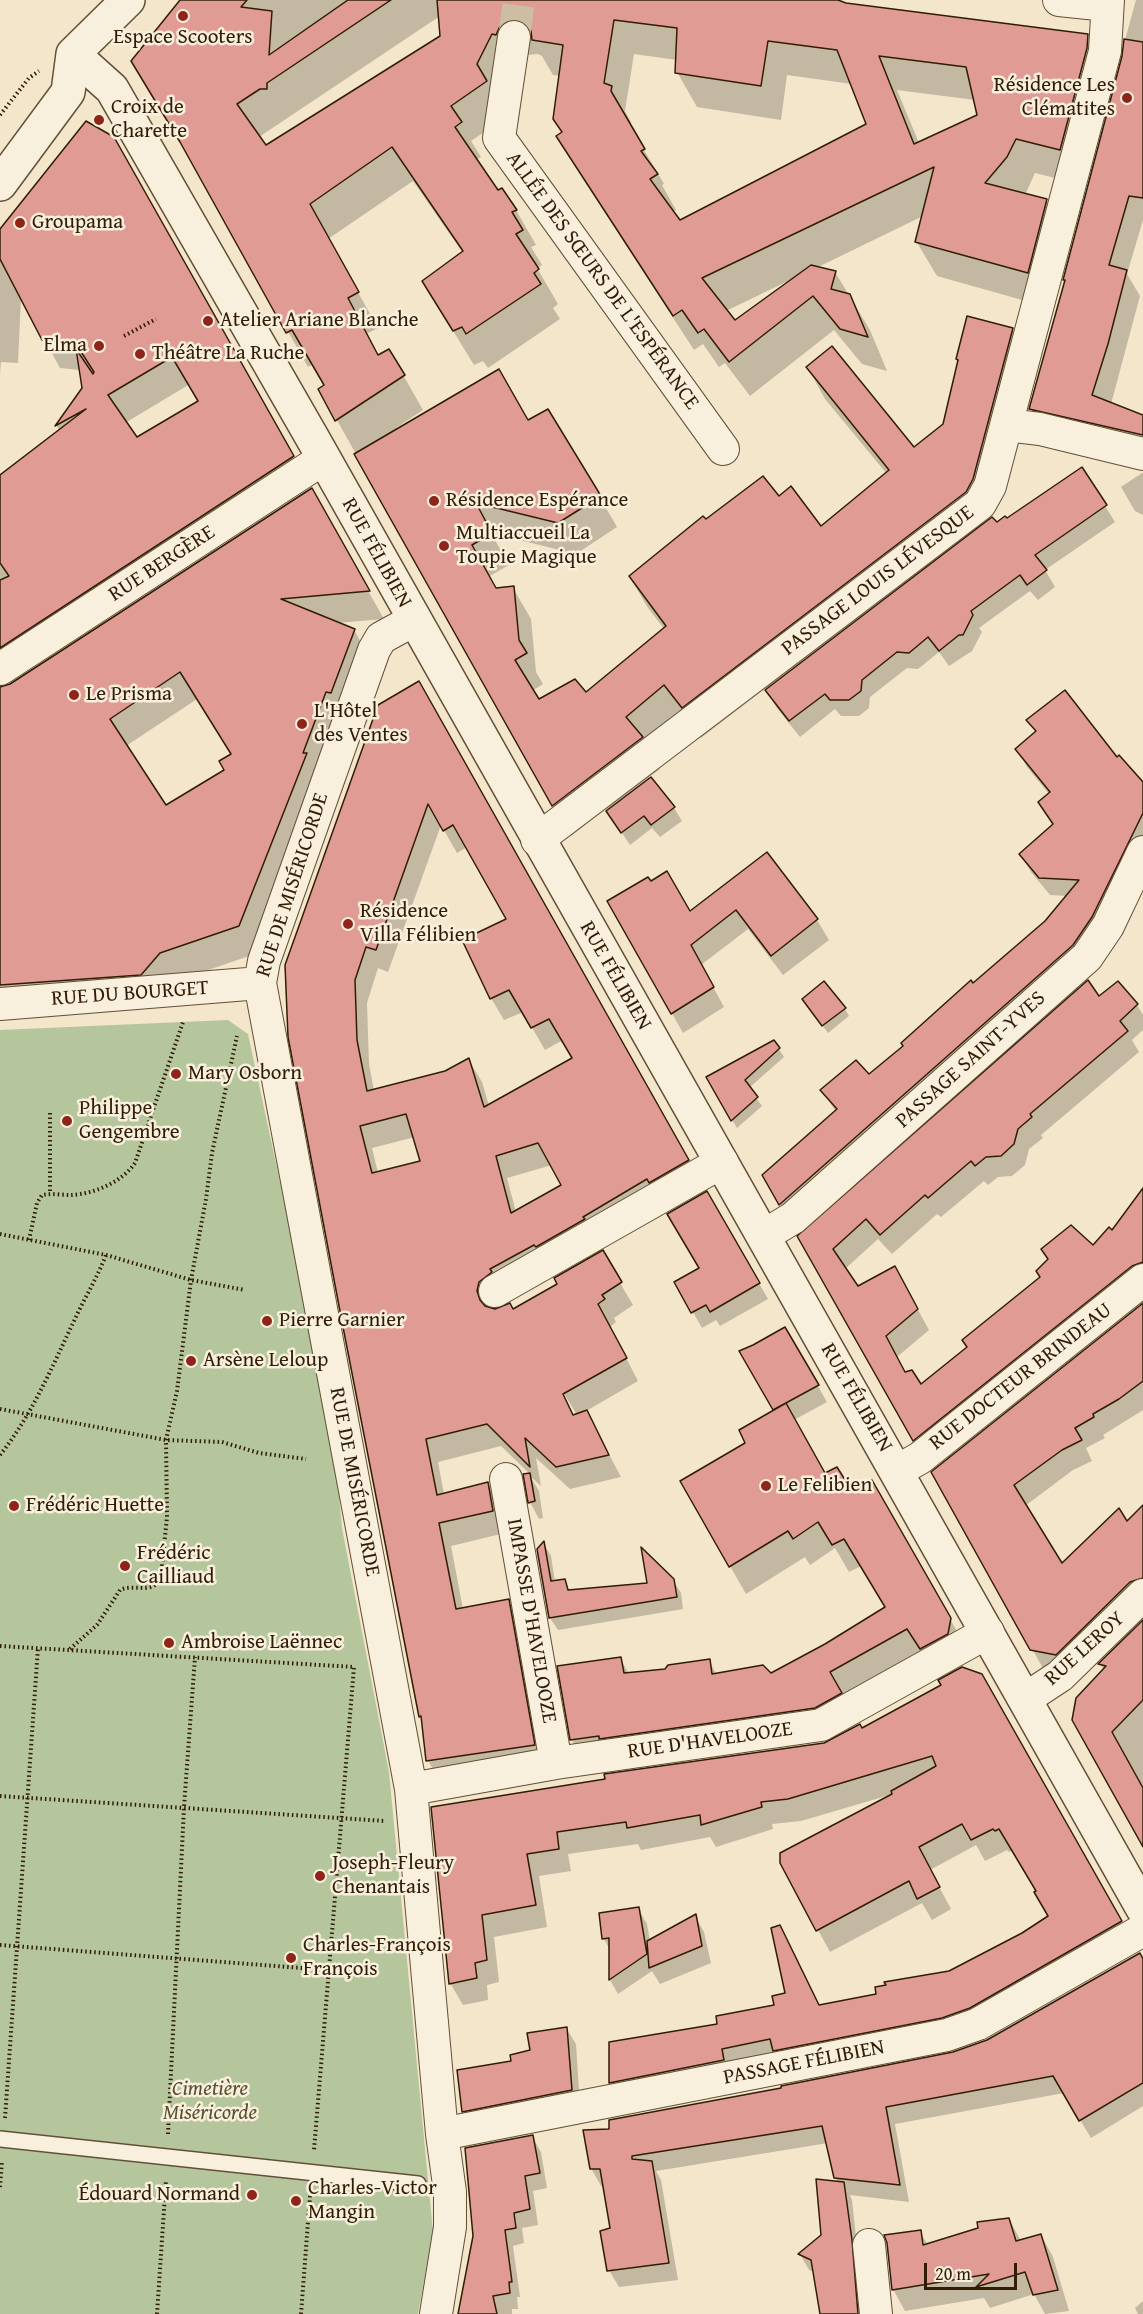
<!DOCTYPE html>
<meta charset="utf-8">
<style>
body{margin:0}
#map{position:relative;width:1143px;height:2314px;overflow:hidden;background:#f4e6cb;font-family:"Gentium Book Plus",serif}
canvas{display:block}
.scale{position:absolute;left:924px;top:2263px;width:93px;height:27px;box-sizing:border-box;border:3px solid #311d04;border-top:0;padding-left:8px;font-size:18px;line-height:21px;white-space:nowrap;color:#311d04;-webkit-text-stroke:4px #f8efdd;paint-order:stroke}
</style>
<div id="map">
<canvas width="1143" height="2314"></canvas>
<div class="scale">20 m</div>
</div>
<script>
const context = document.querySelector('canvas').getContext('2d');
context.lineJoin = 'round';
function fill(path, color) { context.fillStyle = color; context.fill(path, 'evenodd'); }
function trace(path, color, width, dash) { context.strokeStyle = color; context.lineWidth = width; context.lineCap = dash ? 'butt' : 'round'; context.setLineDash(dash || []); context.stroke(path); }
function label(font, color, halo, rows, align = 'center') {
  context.font = font + ' "Gentium Book Plus",serif'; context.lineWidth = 5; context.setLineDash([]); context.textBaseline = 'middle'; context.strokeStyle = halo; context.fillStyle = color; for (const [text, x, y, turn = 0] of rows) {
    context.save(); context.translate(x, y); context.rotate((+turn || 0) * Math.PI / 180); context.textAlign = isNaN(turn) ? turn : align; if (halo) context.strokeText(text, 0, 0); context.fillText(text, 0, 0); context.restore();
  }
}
fill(new Path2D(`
 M228 1020 248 1034 303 1288 336 1461 342 1528 389 1772 433 2232 418 2314H0V1030Z`), '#b5c69c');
fill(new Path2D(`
 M182 0H827L845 4 1087 36 1107 71 1080 184 1035 173 1025 195 1046 200 1067 235 1047 307 937 276 916 241 923 216 816 268 835 272 870 330 887 371 862 364 834 330 750 396 725 363 719 367 703 344 694 350 578 171 558 136 563 133 560 76 553 75 542 56 538 54 527 55 506 117 471 141 481 157 476 160 497 192 516 210 536 245 531 247 542 265 537 268 558 304 553 308 560 319 488 368 483 361 474 365 444 316 463 253 413 181 328 239 378 328 366 334 378 356 403 375 423 410 396 428 397 431 528 422 599 496 617 527 576 554 491 533 509 565 488 577 496 590 513 588 531 619 536 672 543 684 532 691 539 701 586 694 665 630 648 608 630 577 706 522 778 498 821 528 887 474 825 399 808 368 914 449 944 425 1012 330 1030 361 990 511 981 527 1007 520 1105 506 1115 522 1045 570 1055 587 1038 600 1030 591 979 628 982 632 972 651 949 666 939 652 918 669 907 668 870 697 869 708 859 716H841L835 709 800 737 776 707 766 688 701 738 683 715 646 745 660 769 649 777 674 808 682 821 660 837 652 828 630 845 606 809 571 836 320 390 326 385 314 364 308 367 191 160ZM440 16 441 37 266 147 259 137ZM634 54 677 60V72L697 107 781 120 787 75 852 84 868 125 679 222 672 212 676 210 662 185 664 184 630 126 631 122 625 111ZM897 90 975 100 979 116 919 143ZM790 280 791 282 734 322 726 311Z
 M1136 0H1143V220L1127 274 1140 296 1111 404 1143 417V457L1045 434 1031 409 1066 282 1065 280 1124 56 1125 40Z
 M129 167 309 485 6 682 0 689V477L60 432 57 426 84 388 81 370 60 368 21 297 18 363 1 362 0 374V231ZM190 384 200 402 136 439 125 423Z
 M1142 473H1143V515L1135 511 1121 487Z
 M327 518 384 619 337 623 354 630 370 658 255 954 176 981 0 1013V689L10 685ZM197 699 232 755 226 770 165 807 126 746Z
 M418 683 701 1183 492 1304 490 1309 512 1311 559 1285 602 1252 633 1305 614 1318 616 1322 610 1327 638 1381 586 1411 621 1477 570 1489 536 1458 541 1486 530 1476 539 1491 543 1518 539 1519 530 1502V1474L501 1446 438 1462 444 1494 488 1484 500 1506 505 1533 451 1546 463 1609 508 1600 521 1623 546 1767 440 1783 428 1760 423 1721 420 1716 290 1037ZM441 825 457 853 467 847 508 920 491 998 504 1020 523 1012 545 1050 563 1040 574 1059 489 1106 482 1082 469 1060 445 1072 374 1091 369 1064 367 1003 378 968 388 972ZM415 1137 422 1162 378 1173 372 1148ZM552 1165 563 1185 516 1212 507 1178ZM560 1387 577 1415 574 1417 558 1388Z
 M1028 720 1116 760 1143 784V850L1102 935 791 1222 764 1175 836 1112 822 1090 869 1077 1046 922 1067 896 1050 895 1031 872 1021 855 1054 825 1040 802 1049 794 1027 767 1017 749 1036 733Z
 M767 854 817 920 829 940 783 975 748 929 701 965 724 1007 683 1033 609 901 689 913Z
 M1118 983 1137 1005 1143 1015V1030L1132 1040 1139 1052 1041 1135 1043 1138 1029 1149 1025 1165 1012 1176 998 1177 988 1185 984 1181 941 1217 937 1214 892 1254 878 1239 845 1269 857 1288H906L929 1330 897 1357 905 1374 921 1387 1112 1232 1143 1190V1286L925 1460 799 1237Z
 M804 1000 845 1009 849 1016 828 1033Z
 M774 1042 784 1057 749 1088 762 1106 737 1128 708 1078Z
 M707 1193 768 1299 720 1326 716 1320 702 1328 676 1282 701 1268Z
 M1143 1305V1410L1103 1435 1105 1438 1086 1448 1092 1461 1073 1470 1025 1506 1062 1565 1126 1521 1143 1505V1602L1044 1670 933 1473Z
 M785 1329 827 1402 794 1420 825 1475 852 1493 871 1482 966 1647 856 1720 587 1767 572 1740 620 1658 629 1674 666 1671 709 1661 717 1675 771 1674 825 1646 887 1608 861 1566 849 1572 835 1548 810 1565 805 1557 746 1594 682 1482 747 1444 775 1411 741 1352Z
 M544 1544 551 1556 555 1582 564 1581 570 1591 649 1585 673 1580 681 1593 683 1609 558 1630 550 1618Z
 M1143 1622V1843L1073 1720 1104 1670 1100 1664Z
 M981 1675 1133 1944 983 2030 623 2105 610 2083 718 2025 776 2006 787 1994 780 1927 820 2007 878 1995 949 1973 1023 1934 1050 1916 1013 1850 1009 1852 1007 1850 985 1861 976 1845 930 1870 951 1909 932 1920 922 1903 830 1952 818 1930 893 1794 801 1821 772 1824 773 1829 716 1847 710 1837 641 1850 638 1844 568 1854 571 1871 539 1876 547 1927 494 1937 499 1982 487 1985 488 2000 463 2005 450 1983 433 1808 824 1744 861 1730Z
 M638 1909 647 1924 650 1941 695 1916 704 1932 711 1963 660 1984 652 1971 618 1994 610 1980V1950L604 1939Z
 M1143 1962V2106L1091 2138 1064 2093 895 2124 909 2202 850 2195 852 2200 864 2311 827 2314 814 2272 809 2270 800 2254 823 2235 838 2183 835 2177 828 2143 656 2171 661 2180 678 2280 619 2287 609 2270 612 2230 604 2186H601L591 2168 610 2131 783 2089 953 2053 988 2041Z
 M566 2028 576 2044 580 2106 472 2127 463 2111 513 2062Z
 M532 2136 541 2152 547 2188 533 2191 538 2225 522 2228 524 2243 513 2246 520 2297H517L518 2309H512V2314H459Z
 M1009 2219 1021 2241 1041 2235 1053 2257 1069 2311 1045 2314 1034 2294 990 2308 984 2298 905 2311 893 2289 920 2232 928 2245Z
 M1143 2301V2314H1138L1135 2308Z`), '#0003');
const building = new Path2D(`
 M180 0H247L241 7 272 11 269 55 348 0H391L267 83V89H260L237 104 266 145 440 36 437 0H838L846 3 1088 34 1087 48 1060 150 1016 139 1007 157 985 183 1047 199 1028 273 915 242 934 167 702 278 735 320 811 265 836 271 831 289 850 294 868 337 840 329 813 296 729 362 704 329 698 333 682 310 673 316 556 136 562 132 553 119 563 45 532 40 531 31 526 23 517 19 507 21 500 26 496 35 492 34 477 64 487 81 451 106 462 122 455 127 498 190 502 188 517 210 512 212 523 230 516 234 539 269 534 273 541 284 466 334 462 327 453 331 422 281 463 251 392 147 310 204 359 292 348 298 378 355 389 349 405 375 335 421 318 389 324 385 292 330 286 333 180 142 131 61ZM614 20 677 28 675 73 761 86 768 41 837 50 866 124 680 220 650 179 658 174 641 151 645 149 611 91 612 86 604 83ZM879 56 966 67 977 115 914 144Z
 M1124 39 1143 42V198L1129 196 1109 265 1127 270 1108 344 1092 395 1143 415V435L1029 409 1065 280H1063L1122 56Z
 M86 121 114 137 294 456 0 648V580L9 576 0 563V475L86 409 55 426 82 388 76 349 93 374 94 372 76 344 42 340 0 259V229ZM172 357 198 401 137 437 108 395Z
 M967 316 1013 328 973 479 966 492 682 708 664 685 626 717 643 737 552 806 354 454 499 369 528 420 548 409 601 496 558 523 476 503 492 533 472 545 496 588 514 586 519 640 527 653 515 660 539 699 575 679 586 692 666 626 629 576 703 516 706 519 763 476 779 496 791 486 821 526 889 470 806 367 832 346 914 447 943 424 958 360 956 359Z
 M1082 467 1107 505 1035 555 1047 570 1027 585 1020 575 971 611 973 615 963 635H959L939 651 928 637 909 653 897 652 862 680 861 691 849 700H830L825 694 789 721 765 690 992 517 997 522 1005 516 1007 518Z
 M312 488 370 591 281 599 355 629 331 693 326 692 303 753H307L239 926 160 953 141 975 0 985V687L10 684ZM180 672 231 754 219 761 224 770 166 805 110 719Z
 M419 681 689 1160 649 1183 647 1179 583 1217 585 1219 536 1247 534 1245 490 1269 492 1272 479 1282 477 1291 480 1300 485 1306 495 1309 510 1303 513 1309 557 1284 554 1278 603 1250 622 1282 602 1295 605 1299 598 1304 627 1358 563 1394 573 1415 587 1410 609 1455 556 1467 525 1438 530 1467 487 1424 426 1439 437 1495 488 1482 493 1511 439 1523 456 1609 509 1599 535 1745 426 1761 421 1716 419 1717 343 1327 288 1037 285 965 378 705ZM428 804 443 831 453 825 506 919 462 940 490 999 509 990 531 1028 549 1019 572 1058 484 1107 469 1058 445 1071 367 1091 357 1040 355 980 366 947 376 950ZM406 1114 420 1161 372 1173 360 1126ZM538 1143 561 1185 511 1213 496 1156Z
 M1065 690 1117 757 1119 755 1143 782V813L1092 917 1073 945 779 1205 762 1175 837 1109 820 1090 856 1060 869 1074 903 1046 901 1043 971 980 973 983 1045 921 1079 880 1039 878 1019 854 1053 824 1038 802 1050 792 1015 749 1036 731 1026 720Z
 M651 777 675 807 651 825 644 816 621 833 606 811Z
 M767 852 818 919 771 956 736 910 691 945 714 987 671 1014 607 901 648 877 651 881 667 871 690 911Z
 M1088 980 1099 996 1118 981 1138 1004 1120 1021 1128 1031 1030 1114 1032 1117 1018 1129 1014 1144 1001 1156 986 1157 975 1166 971 1161 928 1198 925 1195 880 1235 866 1219 833 1249 858 1286 895 1266 918 1309 886 1336 905 1372 912 1370 921 1384 967 1347 962 1340 1040 1277 1036 1271 1048 1259 1041 1249 1071 1225 1093 1245 1109 1227 1112 1230 1143 1188V1262L1132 1266 913 1441 797 1236Z
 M824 981 846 1008 822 1026 802 999Z
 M774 1040 780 1048 745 1080 758 1097 731 1121 706 1077Z
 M707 1191 760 1283 710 1312 706 1305 691 1313 674 1282 699 1268 667 1214Z
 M1143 1303V1381L1119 1399 1093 1414 1094 1417 1075 1428 1082 1440 1062 1450 1014 1485 1062 1563 1119 1508 1127 1521 1143 1505V1578L1130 1582 1056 1655 1030 1650 931 1472Z
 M785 1327 819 1385 773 1410 739 1351 753 1345Z
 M786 1403 825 1473 837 1467 852 1491 872 1480 951 1618 948 1634 920 1649 907 1629 830 1672 842 1693 815 1708 599 1739V1736L570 1740 557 1666 621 1657 624 1673 665 1669 668 1665 710 1659 712 1674 763 1665 771 1673 825 1644 885 1607 844 1539 832 1545 818 1522 793 1539 788 1531 729 1567 680 1481 745 1443 739 1430Z
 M530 1473 535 1501 528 1503 523 1474Z
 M544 1541 551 1581 565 1579 568 1590 647 1583 641 1547 674 1579 677 1597 549 1618 537 1549Z
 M1143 1620V1700L1112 1732 1143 1788V1847L1072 1720 1076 1698 1106 1666 1098 1664Z
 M962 1667 982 1674 1122 1921 970 2008 942 2018 773 2051 770 2039 722 2049 724 2060 609 2083V2042L717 2024 716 2016 774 2005 772 1996 785 1993 771 1928 780 1925 819 2005 876 1994 875 1987 886 1985 884 1982 949 1971 1022 1933 1048 1916 1034 1892 1036 1891 999 1829 995 1831 993 1829 971 1840 962 1824 919 1847 940 1887 917 1899 909 1881 816 1931 780 1863V1853L892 1794 891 1791 936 1766 932 1756 788 1799 761 1802 762 1807 701 1825 700 1815 627 1828 626 1822 557 1832 559 1849 527 1854 536 1905 482 1915 487 1960 475 1963 477 1978 449 1984 431 1807 605 1779 604 1774 824 1743 860 1724 862 1728 941 1685 938 1680Z
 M639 1907 647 1954 609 1980V1938L602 1939 599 1913Z
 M696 1914 702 1946 649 1968 647 1941Z
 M1140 1953 1143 1959V2083L1079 2121 1053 2076 886 2107 900 2185 834 2178 822 2126 632 2156V2159L652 2161 669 2263 607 2271 600 2231 610 2228 600 2169H590L583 2130 609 2129V2120L781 2088V2086L953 2052 987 2040Z
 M567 2027 572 2090 462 2112 457 2070 511 2061 510 2055 530 2050 527 2033Z
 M533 2135 540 2173 525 2176 530 2209 514 2213 516 2228 505 2230 512 2282H509L510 2293 493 2296 497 2314H458L473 2236 465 2148Z
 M816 2179 844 2182 852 2240 858 2314H820L811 2260 798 2254 821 2235Z
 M1009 2218 1016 2241 1041 2234 1058 2290 1033 2295 1025 2272 976 2287 989 2274 892 2290 887 2243 884 2235 921 2230 923 2245 978 2228 977 2222Z`);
fill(building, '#e09c94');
trace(building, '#311d04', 1.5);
trace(new Path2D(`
 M514 37 519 0`), '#cdbea3', 32, [32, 16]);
const service = new Path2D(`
 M0 2139 418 2184`);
const minor = new Path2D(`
 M1059 0 1107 5
 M514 37 499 138 723 449
 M1007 425 1040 429 1143 454
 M414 620 381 638 374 650 264 961 260 983 411 1789 442 2134 450 2192V2227L436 2314
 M0 669 323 459
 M537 840 980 504 990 486 1105 51 1108 0
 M0 1004 260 983
 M763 1236 793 1218 1087 957 1108 926 1143 852
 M495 1291 722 1162
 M897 1471 920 1458 1143 1280
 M506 1479 556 1763
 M1025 1699 1060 1676 1143 1595
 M411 1789 556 1763 821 1725 988 1632
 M442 2134 947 2035 978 2024 1143 1930
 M869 2245 876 2314`);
const tertiary = new Path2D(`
 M73 54 112 89 313 439 1143 1909
 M0 184 68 92 73 54 128 0`);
trace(service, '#624f36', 18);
trace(minor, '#624f36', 34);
trace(tertiary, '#624f36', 36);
trace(new Path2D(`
 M0 115 29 78 39 71
 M124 336 156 319
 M50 1113V1194
 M0 1234 106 1255 191 1280 245 1290
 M29 1240 37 1203 42 1195C52 1193 62 1195 71 1195 94 1194 122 1182 135 1163L183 1022
 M0 1409 166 1440 222 1442 259 1453 306 1459
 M0 1455C32 1415 52 1367 74 1321 84 1299 97 1278 106 1255
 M0 1646 354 1667 314 2150
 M70 1649 97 1625 120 1590C134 1583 155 1596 161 1576L167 1517 166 1440 177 1391 191 1280 206 1199 212 1153 237 1036
 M0 1796 385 1821
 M0 1945 328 1970
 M5 2118 38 1648
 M168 2134 184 1807 195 1657
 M0 2187 2 2161
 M157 2314 166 2180
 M301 2314 310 2196`), '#311d04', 4, [1.5, 3]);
trace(service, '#f8efdd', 15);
trace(minor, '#f8efdd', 32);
trace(tertiary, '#f8efdd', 33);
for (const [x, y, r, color] of [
 [183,16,6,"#8f2418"],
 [1127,98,6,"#8f2418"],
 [99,120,6,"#8f2418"],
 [20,223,6,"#8f2418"],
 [208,321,6,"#8f2418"],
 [99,346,6,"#8f2418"],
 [140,354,6,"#8f2418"],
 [434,501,6,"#8f2418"],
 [444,546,6,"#8f2418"],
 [74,695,6,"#8f2418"],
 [302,724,6,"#8f2418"],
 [348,924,6,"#8f2418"],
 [176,1074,6,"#8f2418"],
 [67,1121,6,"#8f2418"],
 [267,1321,6,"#8f2418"],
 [191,1361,6,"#8f2418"],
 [766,1486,6,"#8f2418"],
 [14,1506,6,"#8f2418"],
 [125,1566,6,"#8f2418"],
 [169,1643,6,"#8f2418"],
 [320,1876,6,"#8f2418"],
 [291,1958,6,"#8f2418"],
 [252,2195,6,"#8f2418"],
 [296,2201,6,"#8f2418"]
]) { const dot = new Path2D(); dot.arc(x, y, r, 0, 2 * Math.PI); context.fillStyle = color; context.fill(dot); trace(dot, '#f8efdd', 2); }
label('21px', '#311d04', '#f8efdd', [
 ["Espace Scooters",183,38,"center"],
 ["Résidence Les",1115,86,"right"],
 ["Clématites",1115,110,"right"],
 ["Croix de",111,108],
 ["Charette",111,132],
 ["Groupama",32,223],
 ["Atelier Ariane Blanche",220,321],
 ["Elma",87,346,"right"],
 ["Théâtre La Ruche",152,354],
 ["Résidence Espérance",446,501],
 ["Multiaccueil La",456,534],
 ["Toupie Magique",456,558],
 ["Le Prisma",86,695],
 ["L'Hôtel",314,712],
 ["des Ventes",314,736],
 ["Résidence",360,912],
 ["Villa Félibien",360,936],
 ["Mary Osborn",188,1074],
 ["Philippe",79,1109],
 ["Gengembre",79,1133],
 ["Pierre Garnier",279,1321],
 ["Arsène Leloup",203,1361],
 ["Le Felibien",778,1486],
 ["Frédéric Huette",26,1506],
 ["Frédéric",137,1554],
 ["Cailliaud",137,1578],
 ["Ambroise Laënnec",181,1643],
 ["Joseph-Fleury",332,1864],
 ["Chenantais",332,1888],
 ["Charles-François",303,1946],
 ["François",303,1970],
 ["Charles-Victor",308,2189],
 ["Mangin",308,2213],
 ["Édouard Normand",240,2195,"right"]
], 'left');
label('21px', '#311d04', '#f8efdd', [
 ["ALLÉE DES SŒURS DE L'ESPÉRANCE",602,281,54],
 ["RUE FÉLIBIEN",376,553,61],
 ["RUE BERGÈRE",162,564,-33],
 ["PASSAGE LOUIS LÉVESQUE",878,581,-37],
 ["RUE DE MISÉRICORDE",293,885,-72],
 ["RUE FÉLIBIEN",615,976,60],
 ["RUE DU BOURGET",130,994,-4],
 ["PASSAGE SAINT-YVES",971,1060,-42],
 ["RUE DOCTEUR BRINDEAU",1021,1377,-38],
 ["RUE FÉLIBIEN",856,1398,60],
 ["RUE DE MISÉRICORDE",354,1482,79],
 ["IMPASSE D'HAVELOOZE",531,1621,80],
 ["RUE LEROY",1085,1649,-42],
 ["RUE D'HAVELOOZE",710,1741,-8],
 ["PASSAGE FÉLIBIEN",804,2063,-11]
]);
label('italic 21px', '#595032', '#f8efdd', [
 ["Cimetière",210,2090],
 ["Miséricorde",210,2114]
]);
</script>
